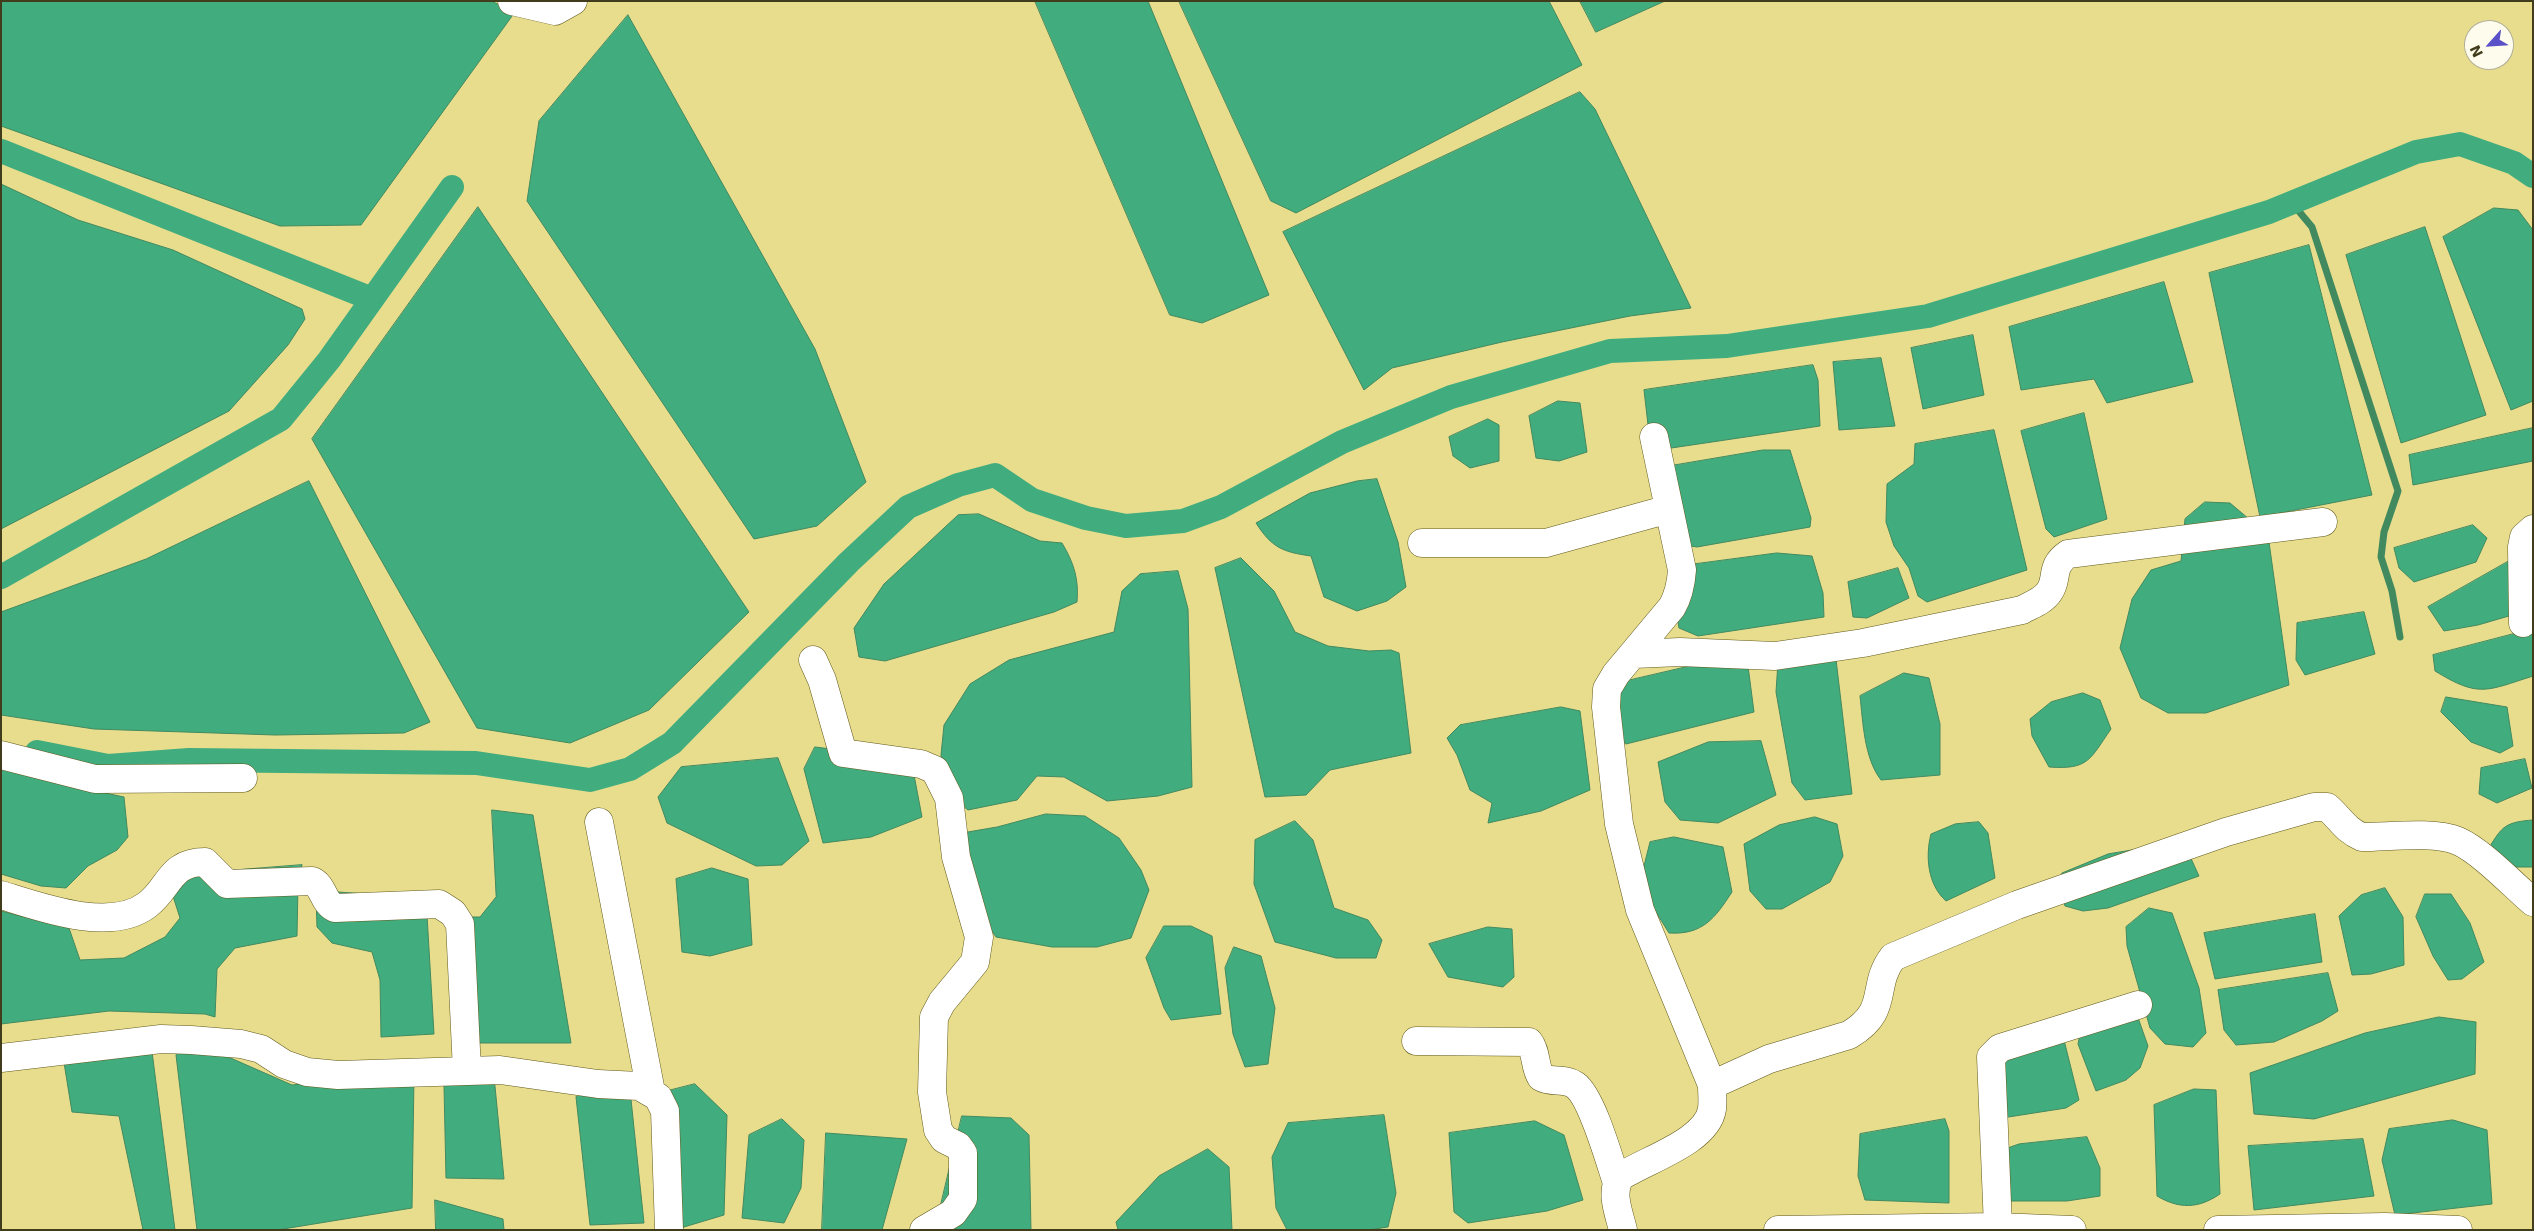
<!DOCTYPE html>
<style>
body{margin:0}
#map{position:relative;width:2534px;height:1231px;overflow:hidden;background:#e8dd8d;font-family:"DejaVu Sans",sans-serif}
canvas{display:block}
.frame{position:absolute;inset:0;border:2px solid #413c1b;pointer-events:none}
.north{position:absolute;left:2464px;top:20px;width:50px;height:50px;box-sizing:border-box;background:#fefced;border:1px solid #b2af99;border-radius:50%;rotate:244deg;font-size:14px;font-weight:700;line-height:20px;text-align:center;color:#413c1b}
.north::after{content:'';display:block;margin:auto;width:18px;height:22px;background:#5a51c9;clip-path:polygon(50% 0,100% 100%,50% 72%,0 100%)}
</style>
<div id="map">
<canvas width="2534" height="1231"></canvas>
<div class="frame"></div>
<div class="north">N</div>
</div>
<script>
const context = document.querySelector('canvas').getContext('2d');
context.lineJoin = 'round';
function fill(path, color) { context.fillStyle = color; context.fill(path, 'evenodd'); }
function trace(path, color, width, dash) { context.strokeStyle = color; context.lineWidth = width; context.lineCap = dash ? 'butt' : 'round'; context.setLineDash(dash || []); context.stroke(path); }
const water = new Path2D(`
 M1 1H491L515 12 361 225 280 226 1 126Z
 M1035 1H1148L1269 295 1202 323 1170 315Z
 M1179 1H1549L1582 65 1296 213 1271 201Z
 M1580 1H1665L1596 32Z
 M628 15 815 349 866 482 817 526 754 539 527 201 539 121Z
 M1580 92 1595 109 1691 308 1630 316 1502 342 1392 368 1364 390 1283 232Z
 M1 184 78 220 173 250 302 309 305 319 288 345 229 411 1 529Z
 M478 207 749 612 649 710 570 743 477 728 312 439Z
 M2494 208 2518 210 2533 230V401L2511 410 2443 237Z
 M2425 227 2486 415 2401 443 2346 255Z
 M2309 245 2372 495 2260 517 2209 273Z
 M2164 282 2193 382 2107 403 2094 379 2021 390 2009 327Z
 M1973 335 1984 395 1923 409 1911 348Z
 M1881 358 1895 426 1839 430 1833 362Z
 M1813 365 1818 380 1820 426 1651 451 1644 390Z
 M1558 401 1580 403 1587 452 1559 461 1536 458 1529 416Z
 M2084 413 2107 519 2054 537 2046 529 2021 431Z
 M1488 419 1499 425V461L1470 468 1453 456 1449 437Z
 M2533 428V461L2413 485 2409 455Z
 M1994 430 2027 570 1927 602 1918 596 1909 568 1894 546 1886 522 1887 484 1914 464 1915 444Z
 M1763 450H1790L1811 518 1810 527 1697 547 1676 544 1653 469Z
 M1377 479 1398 542 1406 587 1387 601 1357 611 1324 597 1311 556C1283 552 1272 548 1256 523L1310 493 1357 481Z
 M309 481 430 722 404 733 275 735 94 729 1 715V612L146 559Z
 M2205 502 2230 503 2268 535 2289 685 2206 713H2168L2141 698 2120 648 2132 599 2151 570 2181 561 2185 519Z
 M979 514 1040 541 1062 543C1074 563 1079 579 1077 602L1054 612 885 661 859 657 854 628 884 584 958 515Z
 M2473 525 2487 538 2476 562 2414 582 2399 568 2394 548Z
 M1777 553 1812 556 1823 593 1824 617 1698 636 1679 628 1673 594 1681 566Z
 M1241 558 1274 591 1295 632 1328 646 1369 651 1391 650 1399 653 1411 753 1330 770 1306 795 1265 797 1215 568Z
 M2511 560 2533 609 2478 625 2444 631 2428 607Z
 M1898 568 1909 598 1867 618 1853 617 1848 582Z
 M1178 571 1188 609 1192 787 1158 796 1107 801 1064 777 1037 776 1017 800 968 810 954 799 944 775 941 755 944 725 970 684 1009 660 1114 632 1122 591 1140 574Z
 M2364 612 2375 654 2305 675 2296 660 2297 623Z
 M2533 629V676C2486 691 2479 698 2435 671L2433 655Z
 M1835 651 1852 794 1805 800 1792 783 1776 692 1778 662Z
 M1703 663 1748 666 1754 712 1626 744 1612 734 1618 683Z
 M1904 673 1929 678 1940 724V775L1881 780C1864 758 1863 722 1860 696Z
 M2083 693 2100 700 2111 729C2090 759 2089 770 2049 767L2032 736 2030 719 2051 702Z
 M2446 697 2507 707 2513 746 2500 753 2471 742 2441 712Z
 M1561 707 1580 711 1590 790 1541 811 1488 823 1492 803 1470 790 1457 755 1447 738 1460 725Z
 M1761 741 1776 795 1718 823 1680 820 1665 802 1658 762 1708 742Z
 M815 747 911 759 922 817 871 837 823 843 804 769Z
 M778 758 809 841 782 865 756 866 667 823 658 797 681 767Z
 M2525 759 2532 788 2497 803 2479 794 2481 768Z
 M1 765 48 781 124 797 128 837 117 850 88 866 66 888 41 886 1 874Z
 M492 810 533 815 571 1043H463L448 917H480L496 897Z
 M1046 814 1085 816 1119 838 1141 870 1149 890 1131 938 1097 947H1052L996 937 971 900 962 833 997 827Z
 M1815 817 1837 824 1843 856 1830 882 1782 909H1766L1750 891 1744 844 1779 825Z
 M2533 820V867H2498L2489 848C2502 826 2506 822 2533 820Z
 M1295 821 1313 840 1334 908 1368 920 1382 940 1376 958H1336L1275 942 1254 884 1255 840Z
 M1979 822 1988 833 1995 878 1946 901C1928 885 1925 857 1931 834L1955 824Z
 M1674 837 1723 847 1732 892C1715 918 1703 935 1669 933L1654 909 1643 870 1650 842Z
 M2170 844 2188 852 2199 876 2108 908 2083 911 2065 906 2057 883 2062 873 2108 854Z
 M302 865 298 885 297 936 235 948 217 969 215 1017 205 1014 109 1011 1 1024V911L69 928 80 960 124 958 165 937 180 918 172 893 176 875Z
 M712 868 748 879 752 945 710 956 682 952 676 879Z
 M2385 888 2403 917 2404 965 2371 974 2352 975 2339 916 2361 895Z
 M338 892 426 898 434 1034 381 1037 380 980 372 952 332 943 317 927 316 896Z
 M2425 894H2451L2470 923 2484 962 2462 979 2448 980 2433 956 2416 917Z
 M2149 908 2172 913 2199 988 2206 1033 2193 1047 2165 1044 2150 1028 2127 946 2126 927Z
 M2315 914 2322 962 2215 979 2204 933Z
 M1164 926H1191L1212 936 1221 1014 1171 1020 1164 1008 1146 958Z
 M1488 927 1512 929 1514 977 1503 987 1448 977 1429 944Z
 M1234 947 1261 956 1275 1008 1268 1064 1245 1067 1233 1034 1225 968Z
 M2328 973 2338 1011 2322 1021 2274 1042 2236 1045 2224 1030 2218 990Z
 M2136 1012 2148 1046 2140 1068 2126 1080 2096 1091 2078 1044 2083 1019Z
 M2439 1017 2476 1022 2475 1074 2314 1119 2254 1114 2250 1073 2365 1033Z
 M150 1036 175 1230H143L119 1116 72 1112 61 1044Z
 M2064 1040 2079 1100 2066 1108 2002 1118 1993 1045Z
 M201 1045 292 1085 395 1074 414 1077 412 1208 277 1230H197L176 1055Z
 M494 1076 504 1179 446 1178 444 1086Z
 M695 1084 727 1115 724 1215 674 1230 656 1094Z
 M595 1089 630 1090 644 1223 590 1225 576 1097Z
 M2194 1089 2216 1090 2220 1194C2198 1209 2179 1209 2157 1196L2154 1105Z
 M1384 1115 1396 1193 1388 1227 1368 1230H1287L1276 1208 1272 1157 1288 1123Z
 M962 1116 1011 1118 1029 1135 1031 1230H935Z
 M782 1119 804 1140 801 1188 784 1223 742 1218 749 1135Z
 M1945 1119 1949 1131V1203L1865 1200 1858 1176 1860 1134Z
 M2453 1120 2487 1130 2492 1204 2395 1215 2382 1160 2389 1129Z
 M1535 1121 1564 1135 1583 1200 1547 1211 1468 1223 1454 1212 1449 1133Z
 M826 1133 907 1139 882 1230H822Z
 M2087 1137 2100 1168V1196L2067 1201H2009L2002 1150 2019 1144Z
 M2363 1139 2374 1196 2254 1210 2248 1146Z
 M1208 1149 1229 1167 1232 1230H1118L1116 1222 1159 1176Z
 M435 1200 503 1219 504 1230H436Z`);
fill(water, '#41ac7d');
trace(water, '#418a60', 1);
trace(new Path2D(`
 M2292 203 2312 227 2398 491 2384 532 2381 557 2392 591 2400 637`), '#418a60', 7);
trace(new Path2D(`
 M1 151 372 299
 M1 577 281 419 329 360 452 187
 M37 752 108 766 189 760 476 763 590 780 630 769 672 743 849 562 908 507 958 485 995 475 1032 500 1086 518 1126 526 1183 521 1221 507 1342 442 1451 397 1610 351 1727 346 1928 316 2269 212 2416 152 2460 144 2514 163 2533 176`), '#41ac7d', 24);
const minor = new Path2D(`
 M512 1 555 11 573 1
 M1422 543H1546L1669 509
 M2523 623 2522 547 2524 537 2533 529
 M1634 654 1680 652 1775 656 1863 643 2022 610C2031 605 2043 601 2049 592 2059 579 2049 567 2068 554L2323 522
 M813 660 822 680 843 753 921 764 935 770 949 798 956 857 979 937 975 962 942 1002 934 1017 932 1092 938 1130 944 1139 958 1146 963 1153V1199L953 1213 924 1230
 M1 755 95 779 243 778
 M599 822 651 1092
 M1 895C40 907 110 933 147 905 170 888 169 862 205 862L227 884 312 881C324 886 323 903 335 908L439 904 453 913 460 924 467 1071
 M1416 1041 1529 1042C1537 1052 1534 1066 1541 1077 1551 1083 1565 1078 1575 1085 1592 1097 1610 1162 1617 1183
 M1 1058 161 1039 191 1040 241 1044 261 1049 284 1064 307 1072 338 1075 500 1070 598 1084 639 1086 658 1097 665 1111 669 1230
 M1712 1085 1769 1059 1849 1035C1891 1010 1870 987 1893 957L2017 905 2226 832 2314 807H2327C2340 818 2345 830 2362 837 2390 837 2433 831 2458 841 2481 851 2513 885 2533 902
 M1998 1227 1991 1057 2000 1048 2138 1005
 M1623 1230C1619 1213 1610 1193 1620 1177 1645 1160 1707 1142 1712 1109 1713 1101 1712 1093 1712 1085L1640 910 1619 824 1606 707 1607 689 1616 674 1672 607C1679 595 1681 584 1682 570L1654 437
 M1778 1230 1998 1227 2072 1230
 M2218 1230 2385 1227 2458 1230`);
trace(minor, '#61591b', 29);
trace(minor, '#fff', 28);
</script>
